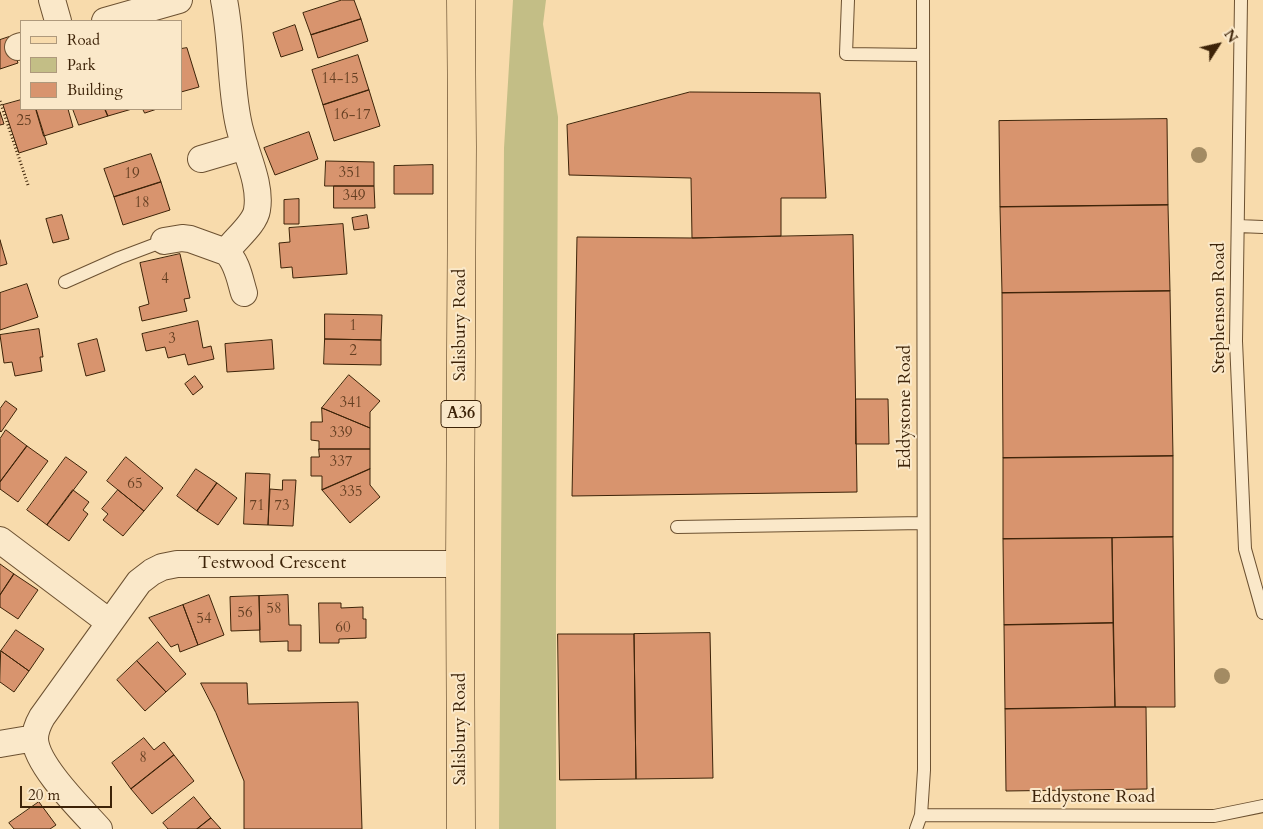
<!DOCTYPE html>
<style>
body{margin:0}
#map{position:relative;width:1263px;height:829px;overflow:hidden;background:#f8dbac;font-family:Cardo,serif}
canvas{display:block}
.legend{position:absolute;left:20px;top:20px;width:162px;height:90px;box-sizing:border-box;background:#fae8c9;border:1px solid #ae997c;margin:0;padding:6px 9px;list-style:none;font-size:15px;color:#3d2308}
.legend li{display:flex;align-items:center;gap:10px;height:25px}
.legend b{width:25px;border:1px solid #ae997c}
.north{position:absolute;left:1193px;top:20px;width:50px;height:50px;-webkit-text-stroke:4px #fae8c9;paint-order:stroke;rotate:55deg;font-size:14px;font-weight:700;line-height:20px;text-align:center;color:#3d2308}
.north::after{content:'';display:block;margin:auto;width:18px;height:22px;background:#3d2308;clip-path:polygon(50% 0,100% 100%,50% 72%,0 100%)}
.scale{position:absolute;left:20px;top:786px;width:92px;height:22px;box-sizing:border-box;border:2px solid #3d2308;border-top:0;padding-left:6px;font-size:15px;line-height:18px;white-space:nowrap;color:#3d2308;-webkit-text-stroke:4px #fae8c9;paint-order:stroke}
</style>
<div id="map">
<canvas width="1263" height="829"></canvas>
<ul class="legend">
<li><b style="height:6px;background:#f8dbac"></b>Road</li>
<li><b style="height:14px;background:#c3be86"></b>Park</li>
<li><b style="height:14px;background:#d8946e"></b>Building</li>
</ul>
<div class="north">N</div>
<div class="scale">20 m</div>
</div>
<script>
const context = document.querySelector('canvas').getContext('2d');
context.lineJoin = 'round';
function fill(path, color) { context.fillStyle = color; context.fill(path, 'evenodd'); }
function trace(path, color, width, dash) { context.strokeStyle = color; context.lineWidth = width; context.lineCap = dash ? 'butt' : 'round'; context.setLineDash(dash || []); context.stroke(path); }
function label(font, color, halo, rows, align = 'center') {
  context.font = font + ' Cardo,serif'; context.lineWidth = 4; context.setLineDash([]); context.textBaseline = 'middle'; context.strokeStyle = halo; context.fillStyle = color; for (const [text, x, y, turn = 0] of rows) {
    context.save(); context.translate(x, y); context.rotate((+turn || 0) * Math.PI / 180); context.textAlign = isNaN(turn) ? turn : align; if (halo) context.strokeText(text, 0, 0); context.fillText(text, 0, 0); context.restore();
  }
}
fill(new Path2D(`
 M513 0H546L543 24 558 117 556 586V829H499L504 148Z`), '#c3be86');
const building = new Path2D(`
 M342 0H354L361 19 311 35 303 13Z
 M361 19 368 41 318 58 311 35Z
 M295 25 303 50 281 57 273 33Z
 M9 37 18 63 0 69V40Z
 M187 48 199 87 181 92V49Z
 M358 55 369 90 323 105 312 70Z
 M369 90 380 126 334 141 323 105Z
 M690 92 820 93 826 198H781V236L692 238 691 178 569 175 567 125Z
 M21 100V109H36L47 144 19 153 3 105Z
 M36 109H68L73 127 44 136Z
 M73 109H105L108 116 79 125Z
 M105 109H132L108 116Z
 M143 109H157L145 113Z
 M0 112 4 124 0 125Z
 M1167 119 1168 205 1000 207 999 121Z
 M309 132 318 159 275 175 264 148Z
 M151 154 161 182 114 197 104 169Z
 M326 161 374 162V186H325Z
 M433 165V194H394V166Z
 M161 182 170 210 123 225 114 197Z
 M334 186H374L375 208H334Z
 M299 199V224H284V200Z
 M1168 205 1170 291 1002 293 1000 207Z
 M62 215 69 239 53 243 46 219Z
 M367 215 369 228 354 230 352 218Z
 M343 224 347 274 293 278 292 267 281 268 279 243 290 242 289 228Z
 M853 235 857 492 572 496 577 237 692 238Z
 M0 240 7 264 0 266Z
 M180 254 190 298 184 299 187 311 142 321 139 307 149 304 140 263Z
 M27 284 38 317 0 330V293Z
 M1170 291 1173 456 1003 458 1002 293Z
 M325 314 382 315 381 340 325 339Z
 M198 321 203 348 211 346 214 359 188 365 185 354 168 358 165 347 146 351 142 334Z
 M39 329 43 357H40L42 371 15 376 12 362 4 363 0 335Z
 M97 339 105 371 86 376 78 344Z
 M325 339 381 340V365L324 364Z
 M272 340 274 369 227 372 225 344Z
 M349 375 380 401 370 412V428L322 408Z
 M195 376 203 387 193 395 185 384Z
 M856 399H888L889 444H856Z
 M6 401 17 409 1 432 0 431V409Z
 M322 408 370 428V449H319V441L311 440V422H322Z
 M6 430 27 446 0 482V439Z
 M27 446 48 461 18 502 0 489V482Z
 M319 449H370V469L322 490V476H311V457H319Z
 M1173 456V537L1003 539V458Z
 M66 457 87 472 47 525 27 510Z
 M126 457 163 488 144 511 107 481Z
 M196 469 217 483 197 511 177 496Z
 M370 469V485L380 497 350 523 322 490Z
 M246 473 270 474 268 525 244 524Z
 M283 480H296L293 526 268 525 270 489 282 490Z
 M217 483 237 498 218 525 197 511Z
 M73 490 89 502 83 510 88 514 69 541 47 525Z
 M118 490 144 511 123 536 103 520 108 514 102 509Z
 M1173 537 1175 707H1115L1112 538Z
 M1112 538 1113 623 1004 625 1003 539Z
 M0 564 14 574 0 595Z
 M14 574 38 590 18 619 0 607V595Z
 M209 595 224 635 198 645 183 605Z
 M288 595 289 625H301V651H288V641L260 642 259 596Z
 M259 596 260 630 231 631 230 597Z
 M319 603H341V608L363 607V619H366V638L339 639V643H320Z
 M183 605 198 645 180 652 178 644 171 647 149 618Z
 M1113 623 1115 707 1005 709 1004 625Z
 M16 630 44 649 29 671 1 651Z
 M710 633 713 778 636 779 634 634Z
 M558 634H634L636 779 560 780Z
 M158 642 186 674 166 692 137 661Z
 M1 651 29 671 14 692 0 682Z
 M137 661 166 692 145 711 117 680Z
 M201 683H247L248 704 358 702 362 829H244V781L216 713Z
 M1115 707H1146L1147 789 1006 791 1005 709Z
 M144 738 154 750 164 742 174 755 131 789 112 763Z
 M174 755 194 781 152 814 131 789Z
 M194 797 211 818 197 829H168L163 823Z
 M39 802 56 825 50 829H14L9 823Z
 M211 818 221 829H197Z`);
fill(building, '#d8946e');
trace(building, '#3d2308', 1);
const lane = new Path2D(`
 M848 0 846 54 923 55
 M1241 0 1236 341 1245 549 1263 613
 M1238 226 1263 227
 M65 282 119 258 164 241
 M677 527 923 523
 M921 815 1214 816 1263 806
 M916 829 921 815 924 770 923 0`);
const street = new Path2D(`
 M52 0 58 21
 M224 0C232 40 230 81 238 121 243 149 262 182 257 210 255 224 234 240 226 252
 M105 21 179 0
 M18 47 21 46
 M201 159 245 146
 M164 241 182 238 190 239 226 252C237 261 240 280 244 293
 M0 540 109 622
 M0 744 35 738
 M99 829C81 809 36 765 35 739 35 731 38 724 42 717L139 582 152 572 162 567 177 564H460`);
const primary = new Path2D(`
 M461 0 462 146 460 564 461 829`);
trace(lane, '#6c5131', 14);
trace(street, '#6c5131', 28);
trace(primary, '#3d2308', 29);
trace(new Path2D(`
 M0 101 28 185`), '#3d2308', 3, [1, 2.5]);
trace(lane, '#fae8c9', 12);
trace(street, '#fae8c9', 26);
trace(primary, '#f8dbac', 28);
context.fillStyle = '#a38b63';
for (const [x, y] of [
 [1199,155],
 [1222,676]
]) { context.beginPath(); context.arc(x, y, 8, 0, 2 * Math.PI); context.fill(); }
label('15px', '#643f22', null, [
 ["14-15",340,80],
 ["16-17",352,116],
 ["25",24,122],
 ["351",350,174],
 ["19",132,175],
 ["349",354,197],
 ["18",142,204],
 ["4",165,280],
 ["1",353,327],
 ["3",172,340],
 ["2",353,352],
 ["341",351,404],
 ["339",341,434],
 ["337",341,463],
 ["65",135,485],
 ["335",351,493],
 ["71",257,507],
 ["73",282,507],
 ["58",274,610],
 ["56",245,614],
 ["54",204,620],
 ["60",343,629],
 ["8",143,759]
]);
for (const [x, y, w] of [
 [461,414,40]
]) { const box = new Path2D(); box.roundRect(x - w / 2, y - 13.5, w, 27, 4); context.fillStyle = '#fae8c9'; context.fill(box); trace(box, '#3d2308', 1); }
label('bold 16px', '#3d2308', null, [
 ["A36",461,414]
]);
label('18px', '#3d2308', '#fae8c9', [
 ["Stephenson Road",1220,308,-90],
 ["Salisbury Road",461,325,-90],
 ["Eddystone Road",906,407,-90],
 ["Testwood Crescent",272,564],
 ["Salisbury Road",461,729,-90],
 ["Eddystone Road",1093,798]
]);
</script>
